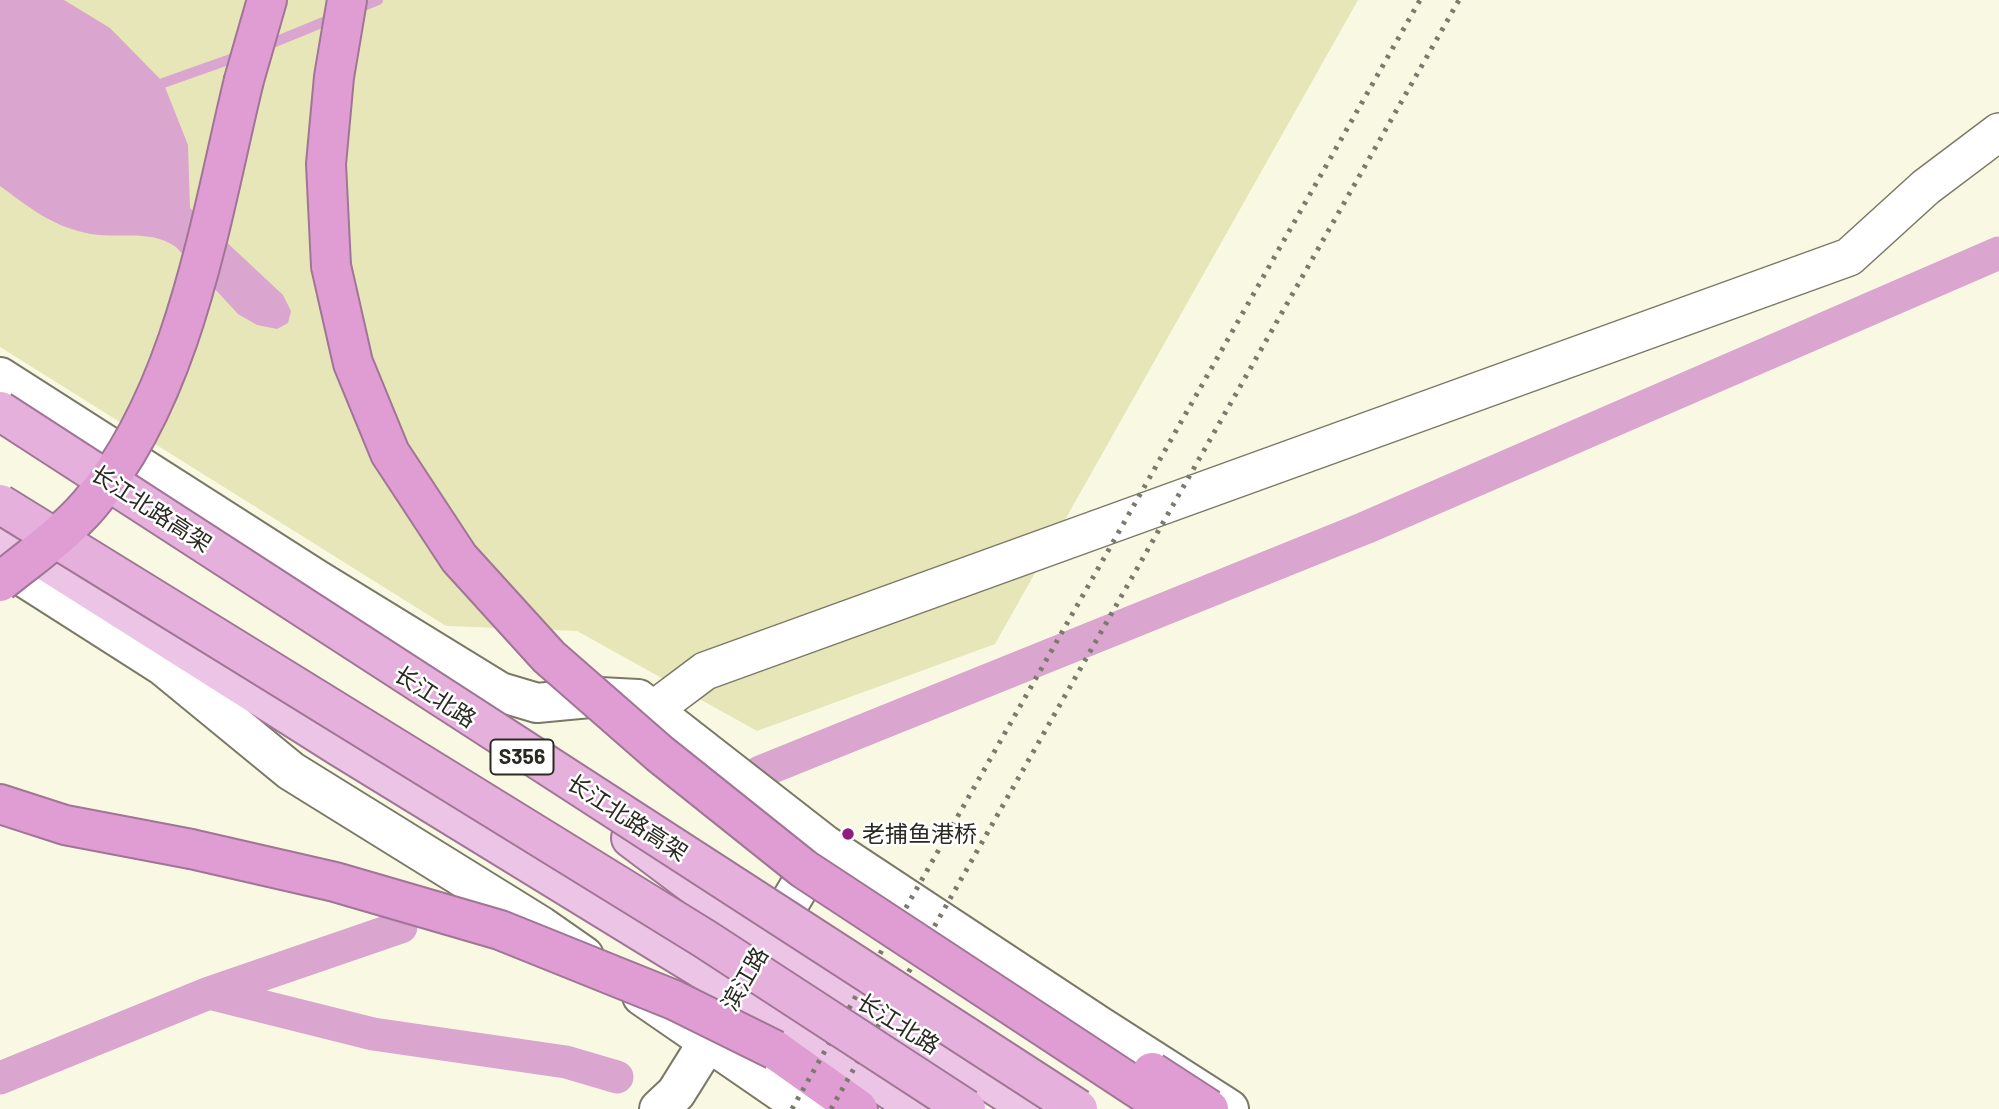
<!DOCTYPE html>
<meta charset="utf-8">
<style>
body{margin:0}
canvas{display:block;background:#f9f9e3}
</style>
<canvas width="1999" height="1109"></canvas>
<script>
const context = document.querySelector('canvas').getContext('2d');
context.lineJoin = 'round';
function fill(path, color) { context.fillStyle = color; context.fill(path, 'evenodd'); }
function trace(path, color, width, dash) { context.strokeStyle = color; context.lineWidth = width; context.lineCap = dash ? 'butt' : 'round'; context.setLineDash(dash || []); context.stroke(path); }
function label(font, color, halo, rows, align = 'center') {
  context.font = font + ' Barlow,"Noto Sans SC",sans-serif'; context.lineWidth = 5; context.setLineDash([]); context.textBaseline = 'middle'; context.strokeStyle = halo; context.fillStyle = color; for (const [text, x, y, turn = 0] of rows) {
    context.save(); context.translate(x, y); context.rotate((+turn || 0) * Math.PI / 180); context.textAlign = isNaN(turn) ? turn : align; if (halo) context.strokeText(text, 0, 0); context.fillText(text, 0, 0); context.restore();
  }
}
fill(new Path2D(`
 M0 0H1358L995 644 757 731 577 631 446 626 0 347Z`), '#e7e6b8');
fill(new Path2D(`
 M0 0H64L110 28 163 82 188 145 190 208 283 295 291 311 288 323 277 329 257 325 238 314 176 247C150 229 121 239 91 234 53 227 30 208 0 186Z`), '#daa5cf');
trace(new Path2D(`
 M356 9 378 0
 M265 46 336 17
 M163 83 242 55`), '#daa5cf', 10);
trace(new Path2D(`
 M760 772 1365 528 1999 253
 M209 993 373 1034 566 1062 617 1077
 M0 1078 209 993 401 927`), '#daa5cf', 33);
const minor = new Path2D(`
 M653 710 705 671 1849 257 1926 187 1999 132`);
const tertiary = new Path2D(`
 M0 377 316 579 500 692 537 703 600 697 638 699 824 844 1098 1025 1229 1109
 M0 562 163 666 291 771 541 926 584 956
 M765 945 824 844
 M642 996 806 1109
 M659 1109 676 1093 721 1021`);
const primary = new Path2D(`
 M0 532 340 747 738 991 920 1109
 M631 838 768 941 1032 1109`);
const motorway = new Path2D(`
 M244 80 267 0
 M331 266 326 164 334 77 347 0
 M0 804 65 825 191 849
 M775 1050 858 1109`);
trace(minor, '#7a7966', 40);
trace(tertiary, '#7a7966', 42);
trace(primary, '#a07595', 42);
trace(motorway, '#a07595', 42);
trace(minor, '#fff', 37);
trace(tertiary, '#fff', 38);
trace(primary, '#ecc4e5', 38);
trace(motorway, '#df9dd3', 38);
trace(new Path2D(`
 M792 1109 1420 0
 M831 1109 1459 0`), '#7a7a6d', 5, [3.5, 7]);
const trunkBridge = new Path2D(`
 M0 411 1078 1109
 M0 504 705 939 966 1109`);
const motorwayBridge = new Path2D(`
 M331 266 353 363 390 453 459 558 549 657 660 754 804 869 1169 1109
 M0 582C30 558 63 535 89 505 185 393 210 220 244 80
 M191 849 335 882 500 930 674 1000 775 1050
 M1152 1072 1209 1109`);
trace(trunkBridge, '#a07595', 42, []);
trace(motorwayBridge, '#a07595', 42, []);
trace(trunkBridge, '#e6b0dc', 38);
trace(motorwayBridge, '#df9dd3', 38);
for (const [x, y, r, color] of [
 [848,834,7,"#8d1d80"]
]) { const dot = new Path2D(); dot.arc(x, y, r, 0, 2 * Math.PI); context.fillStyle = color; context.fill(dot); trace(dot, '#fff', 2.5); }
for (const [x, y, w] of [
 [522,757,63]
]) { const box = new Path2D(); box.roundRect(x - w / 2, y - 17.5, w, 35, 5); context.fillStyle = '#fff'; context.fill(box); trace(box, '#2a2a22', 2); }
label('bold 21px', '#2a2a22', null, [
 ["S356",522,757]
]);
label('23px', '#2a2a22', '#fff', [
 ["长江北路高架",151,509,33],
 ["长江北路",435,697,33],
 ["长江北路高架",627,818,33],
 ["滨江路",745,979,-60],
 ["长江北路",898,1024,32]
]);
label('23px', '#2a2a22', '#fff', [
 ["老捕鱼港桥",862,834]
], 'left');
</script>
